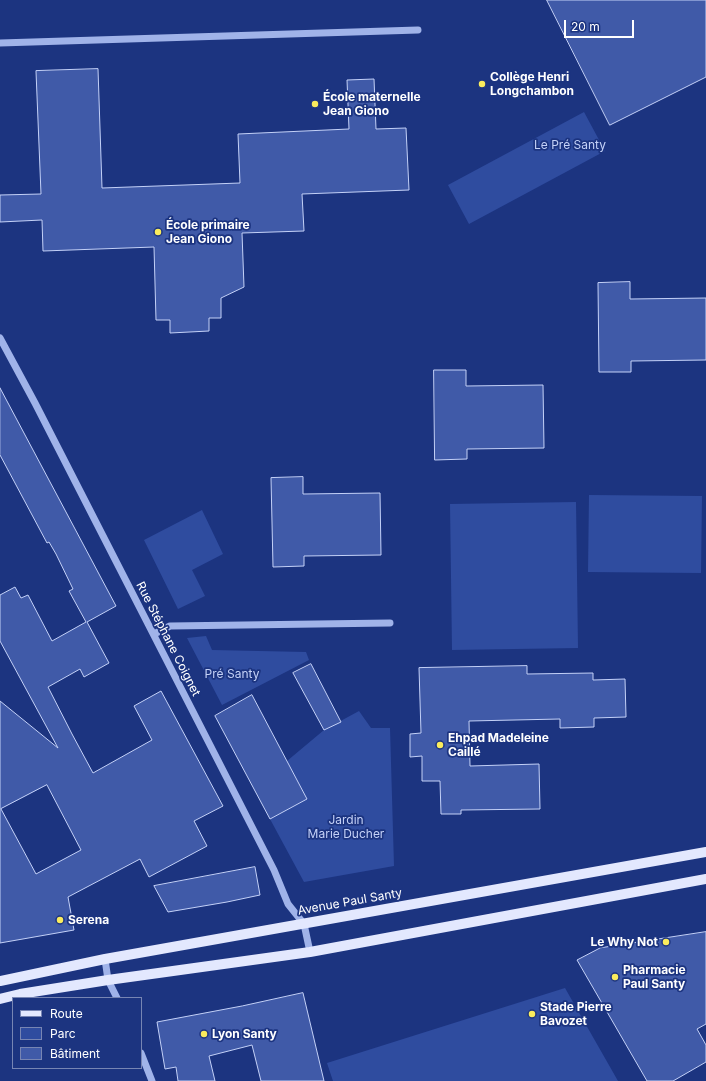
<!DOCTYPE html>
<meta charset="utf-8">
<style>
body{margin:0}
#map{position:relative;width:706px;height:1081px;overflow:hidden;background:#1c3480;font-family:Inter,sans-serif}
canvas{display:block}
.legend{position:absolute;left:12px;top:997px;width:130px;height:72px;box-sizing:border-box;background:#1c3480;border:1px solid #7785b3;margin:0;padding:5px 7px;list-style:none;font-size:12px;color:#fff}
.legend li{display:flex;align-items:center;gap:8px;height:20px}
.legend b{width:20px;border:1px solid #7785b3}
.scale{position:absolute;left:564px;top:20px;width:70px;height:18px;box-sizing:border-box;border:2px solid #fff;border-top:0;padding-left:5px;font-size:12px;line-height:14px;white-space:nowrap;color:#fff;-webkit-text-stroke:3px #1c3480;paint-order:stroke}
</style>
<div id="map">
<canvas width="706" height="1081"></canvas>
<ul class="legend">
<li><b style="height:5px;background:#e3e8fe"></b>Route</li>
<li><b style="height:11px;background:#2f4c9f"></b>Parc</li>
<li><b style="height:11px;background:#405aa8"></b>Bâtiment</li>
</ul>
<div class="scale">20 m</div>
</div>
<script>
const context = document.querySelector('canvas').getContext('2d');
context.lineJoin = 'round';
function fill(path, color) { context.fillStyle = color; context.fill(path, 'evenodd'); }
function trace(path, color, width, dash) { context.strokeStyle = color; context.lineWidth = width; context.lineCap = dash ? 'butt' : 'round'; context.setLineDash(dash || []); context.stroke(path); }
function label(font, color, halo, rows, align = 'center') {
  context.font = font + ' Inter,sans-serif'; context.lineWidth = 3.5; context.setLineDash([]); context.textBaseline = 'middle'; context.strokeStyle = halo; context.fillStyle = color; for (const [text, x, y, turn = 0] of rows) {
    context.save(); context.translate(x, y); context.rotate((+turn || 0) * Math.PI / 180); context.textAlign = isNaN(turn) ? turn : align; if (halo) context.strokeText(text, 0, 0); context.fillText(text, 0, 0); context.restore();
  }
}
fill(new Path2D(`
 M584 112 605 151 469 224 448 185Z
 M589 495 702 496 701 573 588 572Z
 M576 502 578 648 452 650 450 504Z
 M202 510 223 554 192 570 205 596 178 609 144 540Z
 M206 636 212 650 306 652 309 660 222 705 187 638Z
 M359 711 371 728H390L394 866 304 882 270 819 307 799 287 761 324 730Z
 M565 988 618 1081H333L327 1063Z`), '#2f4c9f');
const building = new Path2D(`
 M547 0H706V77L610 125Z
 M98 69 102 188 240 183 238 134 349 129 347 80 374 79 376 129 406 128 409 190 302 194 304 231 242 233 244 287 221 298V318H209V331L170 333V320H156L154 247 43 251 42 220 0 222V195L41 194 36 71Z
 M630 282V299L706 298V360L631 361V372H599L598 283Z
 M434 370H466V386L543 385 544 448 467 449V459L435 460Z
 M0 388 116 606 87 622 109 663 84 677 80 669 48 687 72 734 93 773 152 740 134 706 161 691 223 806 194 821 207 846 149 877 140 859 68 897 74 930 0 943V701L58 748 0 641V595L15 587 21 598 28 595 52 641 86 622 69 591 73 589 56 554 49 542 47 543 0 455ZM47 785 81 850 36 874 1 809Z
 M303 477V494L380 493 381 555 304 556V566L273 567 271 478Z
 M311 664 341 722 324 730 293 673Z
 M527 666V674L593 673V680L625 679 626 717 594 718V727L560 728V719L469 721 470 766 539 764 540 809 461 810V814H441L440 781H422V756L410 757V734L421 733 419 668Z
 M252 695 307 799 270 819 215 716Z
 M255 867 260 895 227 902 168 912 154 886Z
 M706 932V1024L697 1029 706 1045V1062L673 1081H647L577 960 600 948Z
 M303 993 324 1081H261L252 1045 209 1056 215 1081H178L176 1067 165 1069 157 1022 242 1006Z`);
fill(building, '#405aa8');
trace(building, '#c4d1f7', 1);
trace(new Path2D(`
 M0 43 418 30
 M0 338 35 403 274 870 288 904 304 924 310 952
 M154 634 170 626 390 623
 M105 959 108 980 117 998
 M141 1053 152 1081`), '#a0b3e9', 7);
trace(new Path2D(`
 M0 981 105 959 706 852
 M0 999 20 994 108 980 310 952 706 879`), '#e3e8fe', 10);
for (const [x, y, r, color] of [
 [482,84,4,"#faec5d"],
 [315,104,4,"#faec5d"],
 [158,232,4,"#faec5d"],
 [440,745,4,"#faec5d"],
 [60,920,4,"#faec5d"],
 [666,942,4,"#faec5d"],
 [615,977,4,"#faec5d"],
 [532,1014,4,"#faec5d"],
 [204,1034,4,"#faec5d"]
]) { const dot = new Path2D(); dot.arc(x, y, r, 0, 2 * Math.PI); context.fillStyle = color; context.fill(dot); trace(dot, '#1c3480', 1.5); }
label('bold 12px', '#fff', '#1c3480', [
 ["Collège Henri",490,77],
 ["Longchambon",490,91],
 ["École maternelle",323,97],
 ["Jean Giono",323,111],
 ["École primaire",166,225],
 ["Jean Giono",166,239],
 ["Ehpad Madeleine",448,738],
 ["Caillé",448,752],
 ["Serena",68,920],
 ["Le Why Not",658,942,"right"],
 ["Pharmacie",623,970],
 ["Paul Santy",623,984],
 ["Stade Pierre",540,1007],
 ["Bavozet",540,1021],
 ["Lyon Santy",212,1034]
], 'left');
label('12px', '#c4d1f7', '#1c3480', [
 ["Le Pré Santy",570,145],
 ["Pré Santy",232,674],
 ["Jardin",346,820],
 ["Marie Ducher",346,834]
]);
label('12px', '#fff', '#1c3480', [
 ["Rue Stéphane Coignet",168,639,63],
 ["Avenue Paul Santy",350,902,-10]
]);
</script>
